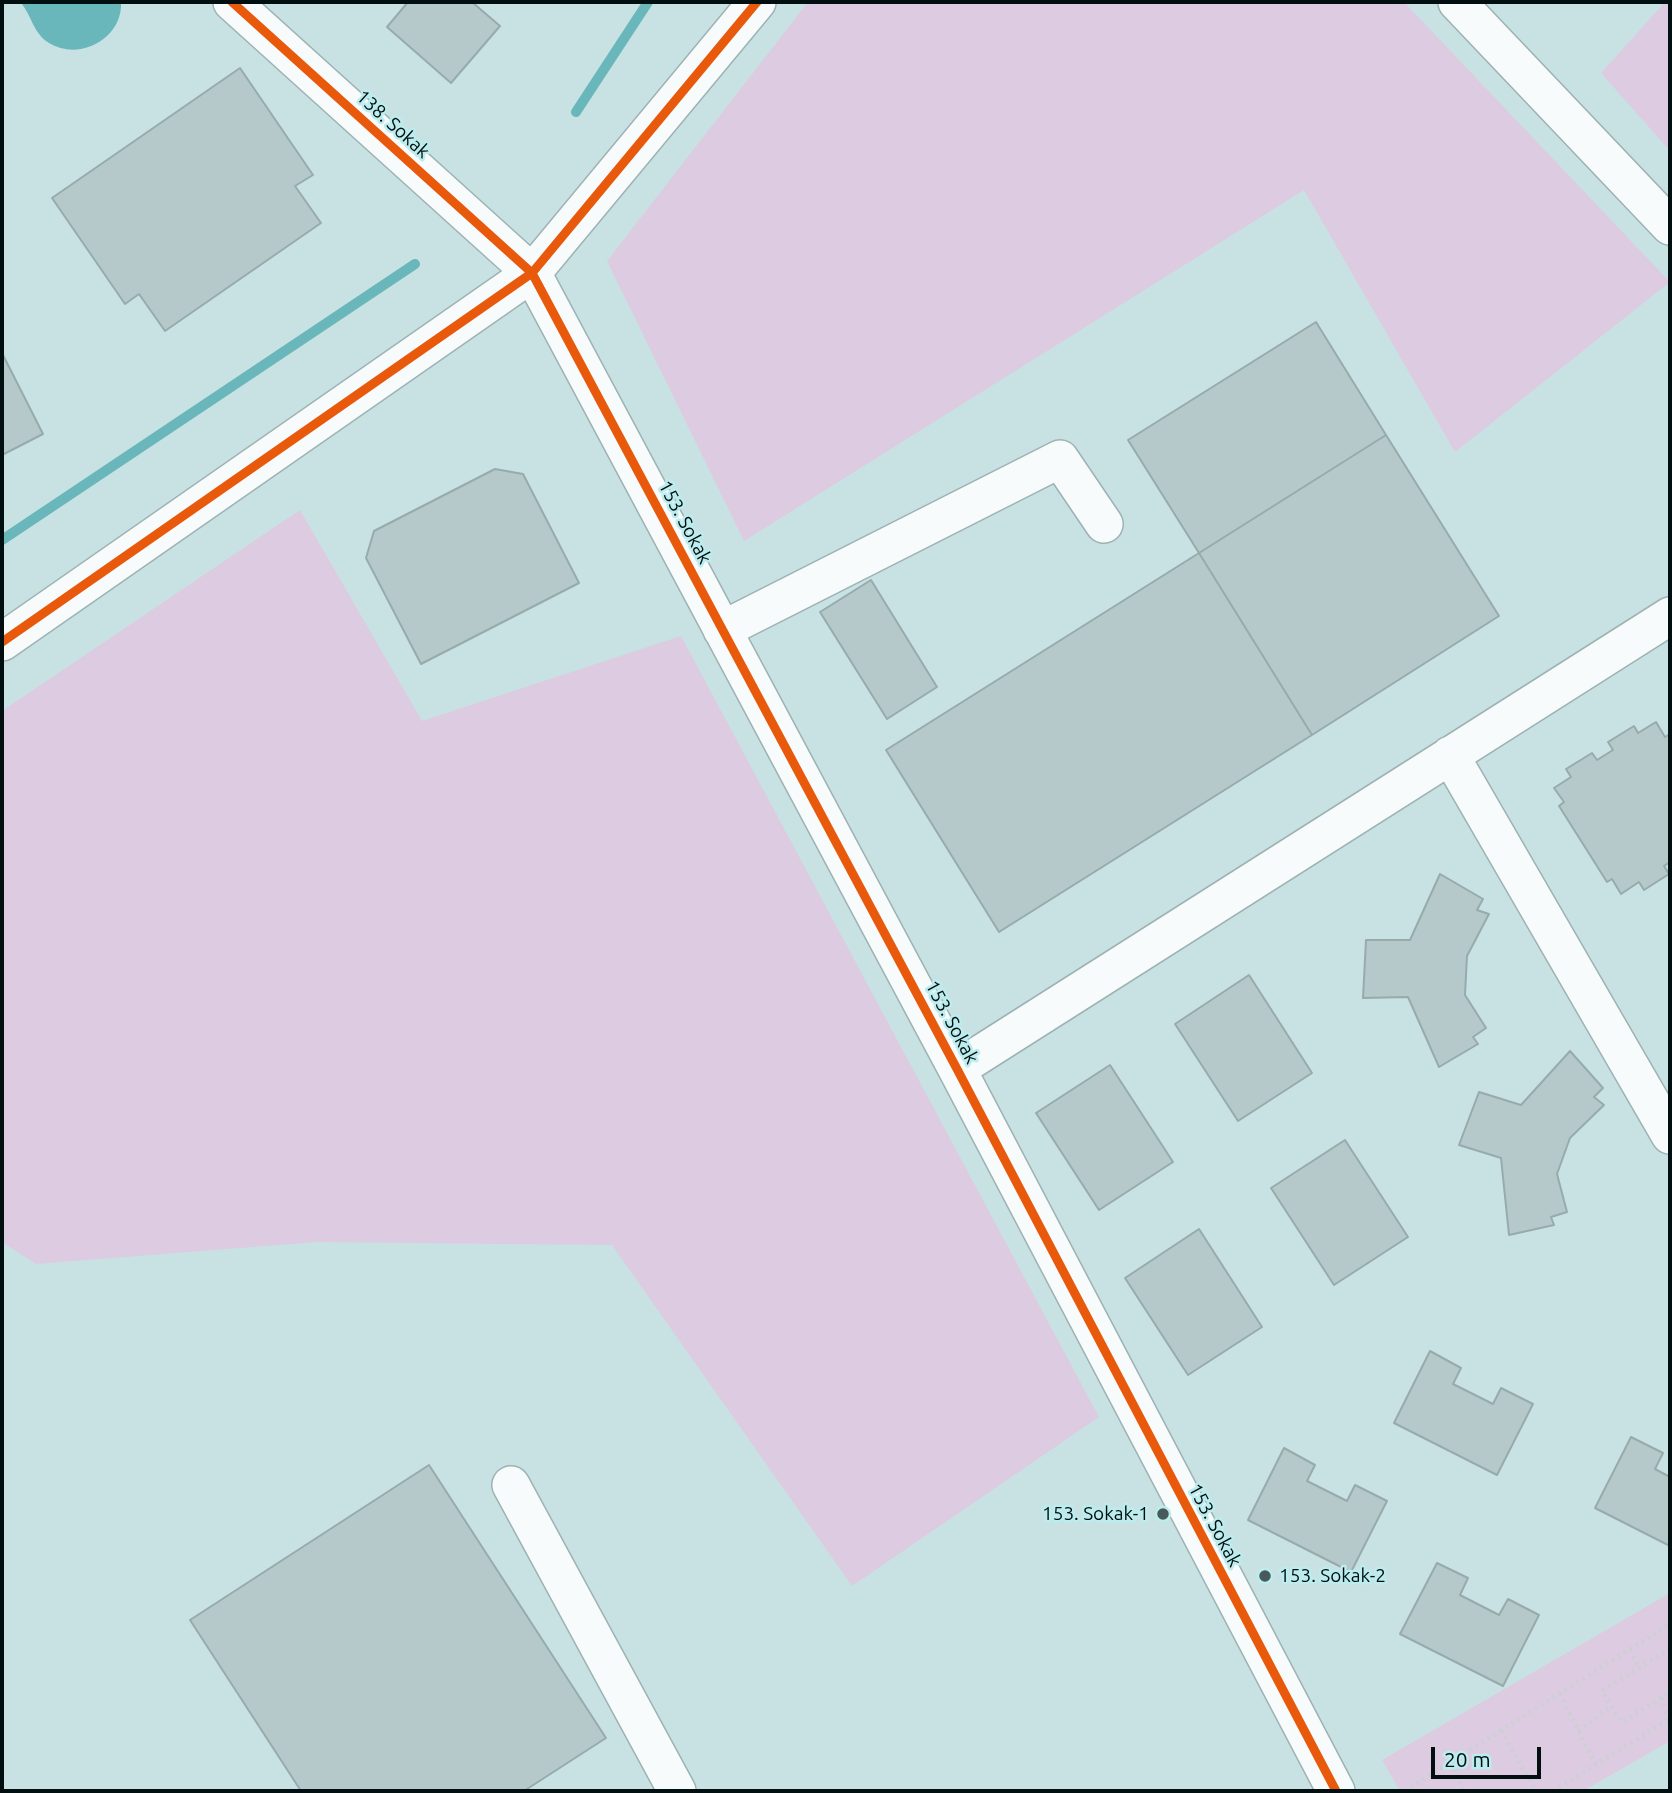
<!DOCTYPE html>
<style>
body{margin:0}
#map{position:relative;width:1672px;height:1793px;overflow:hidden;background:#c8e2e3;font-family:Ubuntu,sans-serif}
canvas{display:block}
.frame{position:absolute;inset:0;border:4px solid #010f10;pointer-events:none}
.scale{position:absolute;left:1431px;top:1747px;width:110px;height:32px;box-sizing:border-box;border:4px solid #010f10;border-top:0;padding-left:9px;font-size:21px;line-height:24px;white-space:nowrap;color:#010f10;-webkit-text-stroke:5px #bdecee;paint-order:stroke}
</style>
<div id="map">
<canvas width="1672" height="1793"></canvas>
<div class="frame"></div>
<div class="scale">20 m</div>
</div>
<script>
const context = document.querySelector('canvas').getContext('2d');
context.lineJoin = 'round';
function fill(path, color) { context.fillStyle = color; context.fill(path, 'evenodd'); }
function trace(path, color, width, dash) { context.strokeStyle = color; context.lineWidth = width; context.lineCap = dash ? 'butt' : 'round'; context.setLineDash(dash || []); context.stroke(path); }
function label(font, color, halo, rows, align = 'center') {
  context.font = font + ' Ubuntu,sans-serif'; context.lineWidth = 5; context.setLineDash([]); context.textBaseline = 'middle'; context.strokeStyle = halo; context.fillStyle = color; for (const [text, x, y, turn = 0] of rows) {
    context.save(); context.translate(x, y); context.rotate((+turn || 0) * Math.PI / 180); context.textAlign = isNaN(turn) ? turn : align; if (halo) context.strokeText(text, 0, 0); context.fillText(text, 0, 0); context.restore();
  }
}
fill(new Path2D(`
 M808 2H1404L1670 282 1455 452 1304 190 744 541 607 261Z
 M1665 2H1670V151L1601 73Z
 M300 510 422 721 681 636 1099 1417 852 1586 612 1245 316 1242 36 1264 2 1242V711Z
 M1670 1593V1741L1583 1791H1400L1382 1760Z`), '#dccbe1');
fill(new Path2D(`
 M22 2H121C123 38 80 62 49 43 33 33 32 16 21 3Z`), '#6ab7bb');
trace(new Path2D(`
 M576 112 648 2
 M2 540 415 264`), '#6ab7bb', 10);
const building = new Path2D(`
 M408 2H472L500 26 451 83 387 27Z
 M240 68 313 175 295 186 321 223 165 331 139 294 125 304 52 198Z
 M1316 322 1386 435 1199 553 1128 440Z
 M2 353 43 434 2 455Z
 M1386 435 1499 616 1312 735 1199 553Z
 M495 469 523 474 579 583 421 664 366 558 374 531Z
 M1199 553 1312 735 999 932 886 750Z
 M871 580 937 687 887 719 820 612Z
 M1656 722 1665 737 1670 734V862L1664 866 1669 874 1644 890 1639 882 1621 894 1612 879 1607 882 1559 806 1564 802 1554 788 1571 777 1566 769 1592 753 1597 760 1613 750 1608 742 1634 726 1638 733Z
 M1440 874 1483 899 1477 910 1489 914 1467 956 1465 995 1486 1028 1473 1037 1478 1044 1439 1067 1408 997 1363 998 1366 940H1410Z
 M1249 975 1312 1073 1238 1121 1175 1024Z
 M1570 1051 1603 1088 1594 1097 1604 1105 1570 1138 1557 1174 1567 1212 1551 1217 1554 1225 1509 1235 1501 1158 1459 1145 1479 1092 1521 1105Z
 M1110 1065 1173 1162 1099 1210 1036 1113Z
 M1345 1140 1408 1237 1334 1285 1271 1188Z
 M1199 1229 1262 1327 1188 1375 1125 1278Z
 M1430 1351 1461 1368 1453 1384 1493 1404 1501 1388 1533 1404 1497 1475 1394 1423Z
 M1631 1437 1663 1453 1655 1469 1670 1477V1546L1595 1508Z
 M1284 1448 1315 1465 1307 1481 1347 1501 1355 1485 1387 1501 1351 1572 1248 1520Z
 M429 1465 606 1738 524 1791H301L190 1620Z
 M1437 1563 1468 1578 1460 1595 1499 1615 1508 1599 1539 1615 1503 1686 1400 1634Z`);
fill(building, '#b5c9ca');
trace(building, '#97abac', 2);
const minor = new Path2D(`
 M232 2 532 273 957 1069 1336 1791
 M1457 2 1670 226
 M722 630 1060 459 1104 524
 M2 642 532 273 757 2
 M1450 755 1670 1135
 M957 1069 1670 616
 M511 1485 677 1791`);
trace(minor, '#9eb2b3', 40);
trace(new Path2D(`
 M1670 1649 1602 1691 1622 1722 1670 1692
 M1630 1650 1639 1668
 M1560 1694 1596 1765
 M1661 1698 1668 1720
 M1578 1730 1612 1706
 M1501 1731 1536 1791
 M1450 1763 1464 1791
 M1405 1791 1670 1624
 M1553 1791 1670 1719`), '#cad1d1', 4.5, [2, 5]);
trace(minor, '#f7fbfb', 37);
trace(new Path2D(`
 M232 2 532 273 957 1069 1336 1791
 M2 642 532 273 757 2`), '#e8590c', 9);
for (const [x, y, r, color] of [
 [1163,1514,7,"#47595a"],
 [1265,1576,7,"#47595a"]
]) { const dot = new Path2D(); dot.arc(x, y, r, 0, 2 * Math.PI); context.fillStyle = color; context.fill(dot); trace(dot, '#bdecee', 2.5); }
label('19px', '#010f10', '#bdecee', [
 ["138. Sokak",393,124,42],
 ["153. Sokak",685,522,62],
 ["153. Sokak",952,1022,62],
 ["153. Sokak",1215,1525,62]
]);
label('19px', '#010f10', '#bdecee', [
 ["153. Sokak-1",1149,1514],
 ["153. Sokak-2",1279,1576,"left"]
], 'right');
</script>
